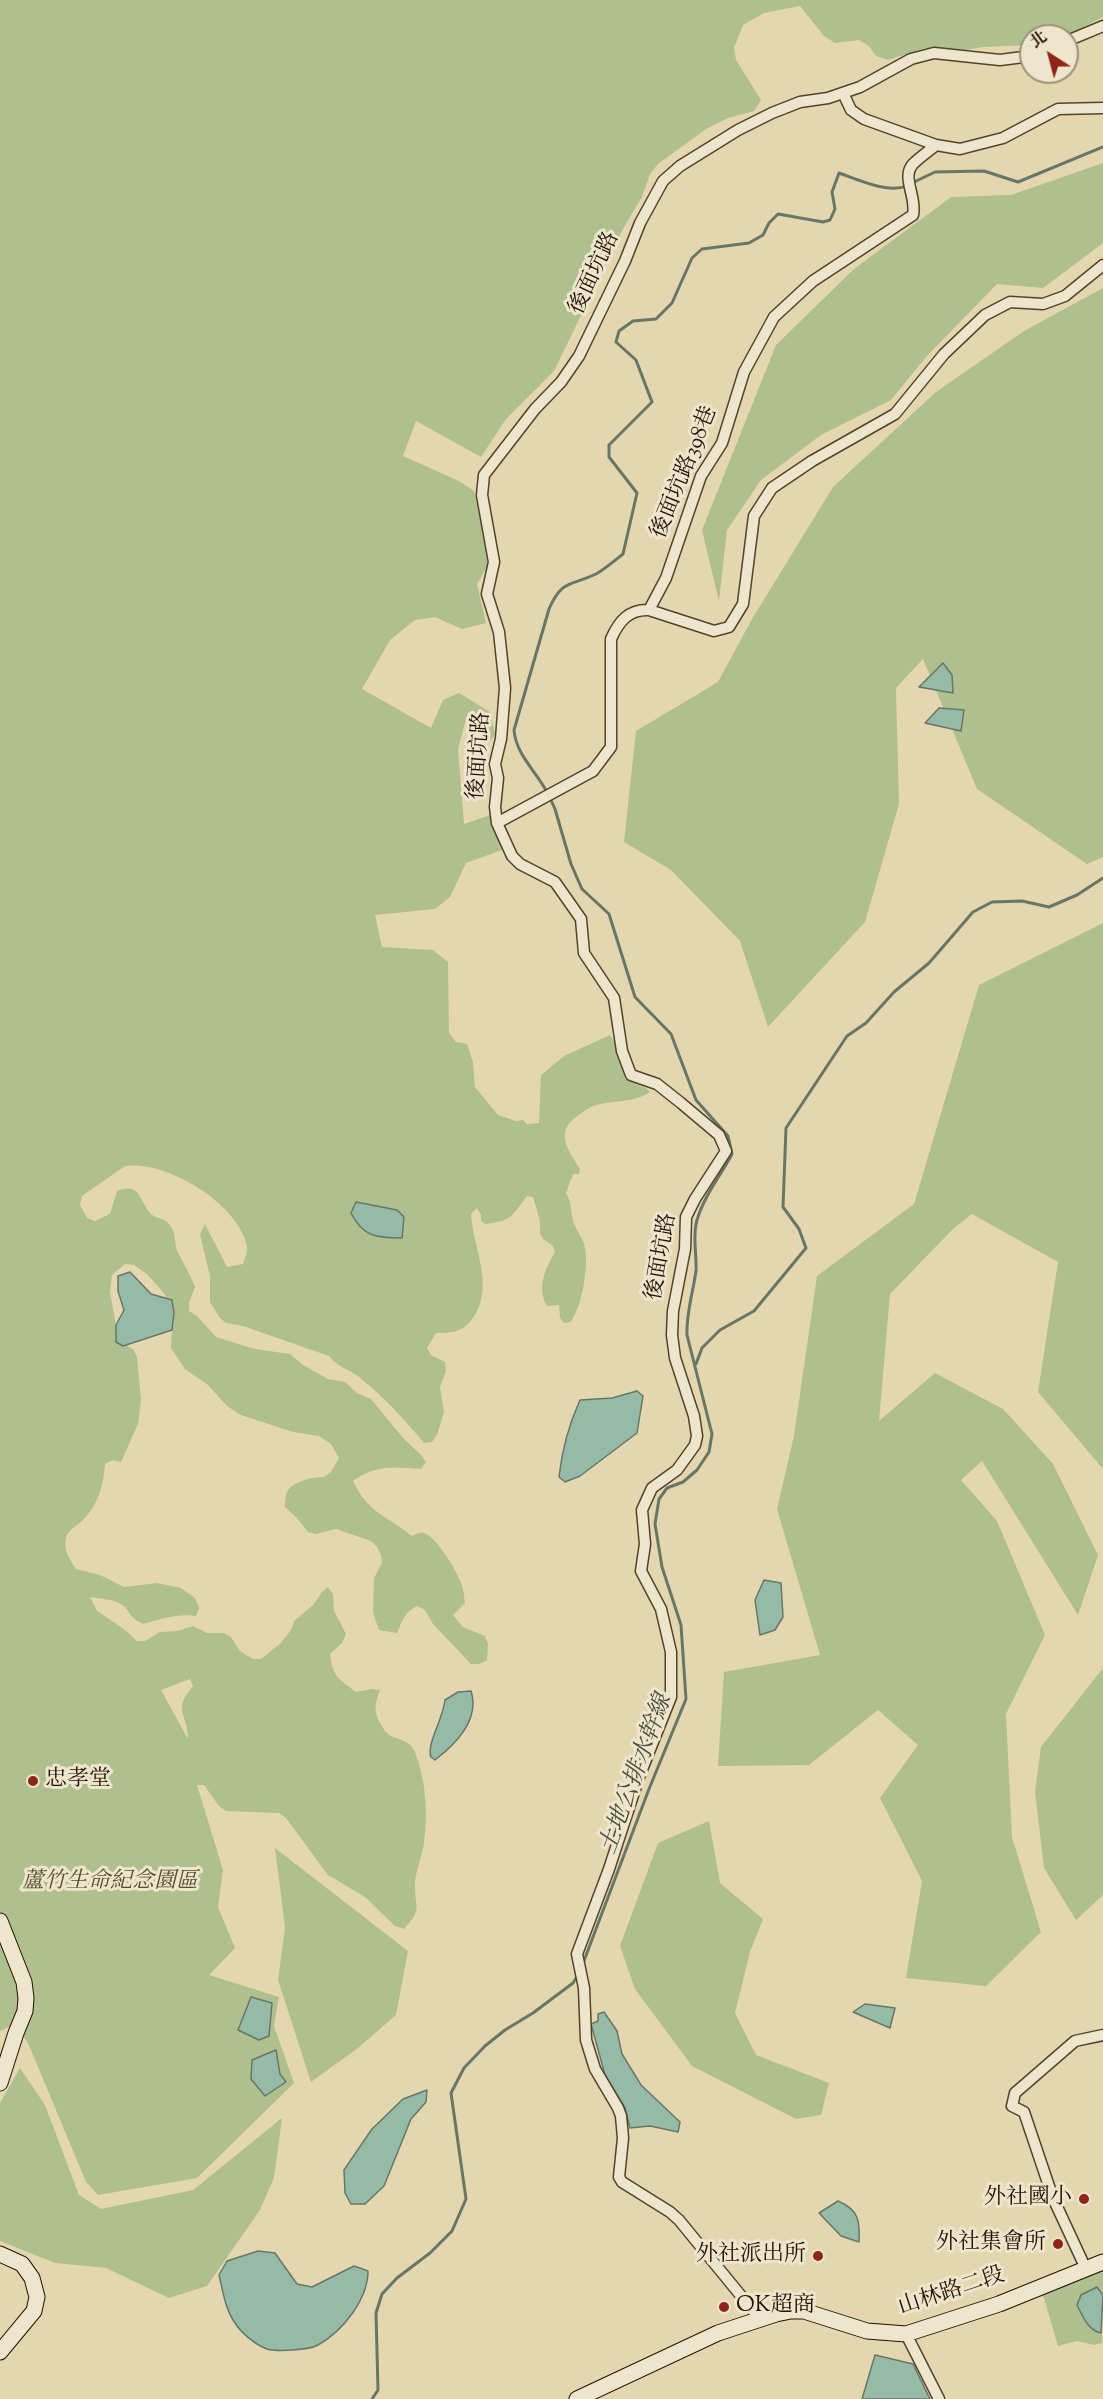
<!DOCTYPE html>
<meta charset="utf-8">
<style>
body{margin:0}
#map{position:relative;width:1103px;height:2399px;overflow:hidden;background:#e4d7b0;font-family:"Sorts Mill Goudy","Noto Serif TC",serif}
canvas{display:block}
.north{position:absolute;left:1019px;top:24px;width:60px;height:60px;box-sizing:border-box;background:#ede5cc;border:2px solid #9c917b;border-radius:50%;rotate:324deg;font-size:16px;font-weight:700;line-height:24px;text-align:center;color:#221201}
.north::after{content:'';display:block;margin:auto;width:21px;height:27px;background:#8f2418;clip-path:polygon(50% 0,100% 100%,50% 72%,0 100%)}
</style>
<div id="map">
<canvas width="1103" height="2399"></canvas>
<div class="north">北</div>
</div>
<script>
const context = document.querySelector('canvas').getContext('2d');
context.lineJoin = 'round';
function fill(path, color) { context.fillStyle = color; context.fill(path, 'evenodd'); }
function trace(path, color, width, dash) { context.strokeStyle = color; context.lineWidth = width; context.lineCap = dash ? 'butt' : 'round'; context.setLineDash(dash || []); context.stroke(path); }
function label(font, color, halo, rows, align = 'center') {
  context.font = font + ' "Sorts Mill Goudy","Noto Serif TC",serif'; context.lineWidth = 6; context.setLineDash([]); context.textBaseline = 'middle'; context.strokeStyle = halo; context.fillStyle = color; for (const [text, x, y, turn = 0] of rows) {
    context.save(); context.translate(x, y); context.rotate((+turn || 0) * Math.PI / 180); context.textAlign = isNaN(turn) ? turn : align; if (halo) context.strokeText(text, 0, 0); context.fillText(text, 0, 0); context.restore();
  }
}
fill(new Path2D(`
 M0 0H1103V17L1070 34 1031 36V45L983 47 948 53 925 48 888 60 876 56 869 46 859 40 835 43 824 36 800 6 764 13 743 25 734 48 736 60 761 100 754 111 728 118 706 129 658 164 650 174 642 197 624 227 554 371 506 419 481 457 416 421 403 456 459 481 474 491 487 547V567L477 584 486 623 462 629 435 617 415 620 390 640 362 689 431 728 443 700 459 693 490 712 495 734 488 744 481 727 468 712 458 749 464 824 490 815 502 850 466 863 450 897 435 909 375 915 382 947 433 950 448 962 449 1033 456 1042 467 1044 473 1062 475 1087 498 1115 516 1121 523 1120 527 1124 539 1123 541 1075 564 1056 610 1035 620 1051 625 1079 646 1088 650 1092C634 1103 614 1100 596 1105 589 1107 582 1113 576 1117 554 1133 569 1151 580 1169L579 1174H573L566 1193C572 1203 570 1210 573 1220 575 1228 580 1234 583 1241 591 1259 582 1309 570 1322L564 1323 560 1318 559 1305 547 1306C536 1287 546 1268 555 1252L553 1246 543 1239 540 1233V1221L533 1197 527 1196C511 1217 512 1221 485 1224L481 1221V1215L477 1208 471 1214C473 1248 495 1286 473 1318 463 1332 452 1333 436 1333L427 1348 431 1355 445 1362 446 1371 440 1387 444 1412 437 1435 432 1442 424 1443C405 1420 383 1396 359 1377 349 1369 337 1367 329 1356L243 1326 226 1323 220 1318 210 1302V1276L200 1234 205 1224 227 1267 243 1264C245 1258 248 1251 247 1246 238 1203 166 1160 125 1166L82 1196 80 1205 87 1218 95 1221 110 1214 117 1191C140 1181 139 1201 151 1214 155 1218 163 1218 167 1222 178 1233 173 1242 178 1253 184 1264 190 1274 195 1287L189 1303V1311L197 1316 216 1337 255 1349 290 1354 303 1365 328 1379 345 1382 357 1393 371 1399 403 1438 421 1455 426 1462 421 1469C393 1467 377 1464 353 1481 368 1513 387 1516 412 1536 417 1534 421 1531 426 1534 438 1539 460 1575 463 1589 464 1593 464 1598 465 1603L453 1615 463 1627 485 1636 488 1644 487 1660 479 1664H471L433 1624 425 1610 417 1606C405 1612 402 1621 397 1633L379 1630 373 1613 374 1578 382 1563 381 1555 377 1547 371 1541 336 1529 316 1534 308 1532 297 1518 285 1507C285 1503 285 1496 287 1492 292 1481 314 1477 324 1477L331 1472 339 1458 331 1444 319 1436 293 1432 241 1415 227 1406 208 1385 185 1369 171 1348 173 1307 163 1292 147 1274 134 1265 125 1264 112 1275 110 1292 119 1342 133 1349 137 1357 141 1400 138 1424 121 1462 113 1460 105 1464C103 1486 99 1504 82 1521 77 1526 68 1529 66 1538 63 1550 70 1560 76 1569L100 1575 124 1587 157 1583 181 1588 195 1598 199 1608 196 1616C178 1613 161 1619 143 1624 129 1618 131 1611 121 1604 112 1599 100 1599 90 1597L97 1611 125 1630 137 1641H145L160 1632 177 1631 193 1626 207 1633H224L231 1637 239 1650 246 1655 253 1659H261L281 1643 291 1630 294 1621 313 1605 322 1592 328 1587 333 1594 334 1611 346 1634 342 1643 330 1654C333 1677 338 1678 356 1692L372 1689 380 1690C375 1704 373 1711 381 1724 383 1728 385 1732 389 1735 399 1740 410 1740 415 1752 426 1781 428 1812 424 1843 422 1856 416 1870 415 1883 414 1909 424 1907 404 1929L395 1926 365 1897 328 1875 286 1818 279 1813 226 1811 219 1806 204 1785H197L223 1870 218 1907 235 1948 209 1975 279 1997 274 2026 294 2083 197 2178 98 2195 86 2182 28 2043 15 2024 0 2031ZM190 1679 193 1686C172 1711 187 1711 188 1739L161 1690Z
 M1103 163V243L1043 288 997 284 926 357 891 400 821 435 761 480 727 530 719 601 702 530 776 345 854 269 951 197 1011 195Z
 M1103 288V857L1087 864 977 789 923 659 896 688 899 804 865 922 768 1027 740 941 671 870 624 842 636 731 718 682 752 619 833 487 936 392 1024 331Z
 M1103 923V1469L1038 1392 1058 1262 972 1214 953 1229 890 1294 879 1421 935 1373 1003 1409 1053 1464 1098 1555 1078 1615 982 1461 961 1480 997 1521 1045 1635 1006 1714 1012 1837 1041 1932 986 1986 906 1978 922 1881 880 1798 918 1745 878 1710 809 1765 718 1766 724 1672 820 1655 777 1509 794 1436 817 1276 914 1204 979 985Z
 M1103 1668V1895L1076 1920 1044 1868 1035 1792 1041 1747Z
 M709 1821 720 1883 763 1919 750 1952 735 2013 756 2055 829 2083 821 2115 796 2119 692 2066 635 1989 620 1946 658 1843Z
 M275 1848 408 1951 396 2015 358 2048 311 2082 278 1980 285 1927Z
 M20 2068 45 2105 79 2195 101 2209 193 2190 282 2118 274 2178 260 2210 207 2286 169 2298 106 2268 55 2263 0 2241V2103Z
 M1103 2271 1102 2343 1094 2345 1077 2341 1058 2346 1043 2295Z`), '#b0bf8e');
const water = new Path2D(`
 M943 663 952 675 953 693 919 687Z
 M939 708 964 710 961 731 925 723Z
 M356 1202 397 1210 404 1217 402 1238C377 1238 363 1237 351 1213Z
 M130 1272 151 1294 172 1300 174 1313 172 1330 123 1346 116 1342V1325L124 1310 118 1291V1276Z
 M637 1391 643 1396 637 1433 580 1476 565 1482 559 1477C562 1450 569 1424 580 1400L612 1398Z
 M764 1580 781 1583 783 1617 775 1630 760 1635 755 1600Z
 M471 1691C480 1719 456 1744 435 1760L431 1757C426 1745 443 1719 445 1700L458 1692Z
 M251 1997 272 2003 269 2036 259 2040 238 2030Z
 M865 2004 895 2008 890 2028 853 2012Z
 M604 2012 617 2031 622 2054 641 2085 680 2122 678 2132 650 2126 630 2128 625 2108 605 2075 591 2024 598 2021V2014Z
 M276 2050 280 2074 286 2082 265 2096 251 2079 252 2060Z
 M427 2090 426 2102 411 2119 384 2186 365 2204H351L345 2193 344 2170 372 2129 403 2099Z
 M838 2201C859 2210 860 2221 859 2242L841 2236 819 2213Z
 M258 2251 275 2253 297 2284 312 2287 354 2266 368 2271C368 2299 343 2331 318 2345 309 2350 278 2352 267 2349 256 2345 242 2334 235 2323 225 2309 223 2291 219 2275L227 2261Z
 M1097 2287 1103 2295 1101 2333C1088 2330 1083 2317 1077 2305L1081 2295Z
 M875 2355 913 2364 930 2399H862Z`);
fill(water, '#96baa8');
trace(water, '#687765', 1.5);
trace(new Path2D(`
 M912 183 935 172 984 171 1018 182 1103 147
 M547 792C536 771 516 755 514 730L549 609C562 579 571 586 596 574 605 569 614 561 623 554L637 493 609 457V445L652 402 636 360 616 342 619 331 633 321 656 319 672 303 692 258 702 249 749 243 763 235 769 223 778 214 823 222 830 220 835 209 832 192 839 173C856 179 889 194 906 186
 M550 798 555 809 571 864 582 889 609 914 635 997 671 1034 696 1100 728 1136 732 1154C721 1175 704 1196 697 1220 692 1237 697 1254 696 1271 693 1293 686 1313 687 1335L712 1434 709 1452 697 1470 683 1482 667 1488 659 1499 655 1524 662 1567 681 1625 686 1699 649 1789 582 1966
 M696 1364 702 1348 720 1330 754 1311 806 1248 799 1229 783 1207 786 1128 847 1036 866 1023 894 992 929 963 973 912 992 902 1022 901 1049 907 1077 895 1103 878
 M372 2399 378 2390 376 2313 382 2294 397 2278 430 2253 452 2231 466 2199 451 2093 464 2068 485 2046 505 2030 533 2013 573 1983 578 1975`), '#687765', 3);
const street = new Path2D(`
 M1067 41 1103 26
 M936 145 960 149 1003 138 1058 109 1103 108
 M649 610 714 631 729 627 743 604 754 516 772 488 812 461 895 414 944 354 985 315 1010 302 1043 304 1065 296 1103 265
 M497 823 593 771 611 747V639C619 621 629 609 649 610L666 578 701 476 722 443 744 372 774 317 813 281 913 215C917 197 901 177 913 164 920 157 929 151 936 145L864 119 851 110 843 93
 M1086 2269 1053 2198 1024 2112 1012 2106 1015 2093 1075 2041 1103 2035
 M760 2319 679 2220 670 2212 622 2182 619 2177 623 2138 621 2116 618 2108 595 2069 586 2040 584 1988 577 1954 609 1869 639 1777 671 1697V1652L661 1609 641 1571 645 1544 642 1510 652 1488 677 1470 695 1445 697 1436 694 1416 675 1358 672 1335 673 1311 685 1249 686 1217 695 1199 726 1151 719 1135 681 1103 657 1084 631 1075 622 1051 614 998 584 953 581 919 555 882 520 864 512 856 497 823 495 807 498 778 495 764 501 739 505 688 499 632 487 594 494 562 482 495 484 475 535 409 561 382 579 356 625 261 640 223 663 181 680 166 738 130 772 113 800 102 828 98 860 87 911 59 934 53 1000 60 1031 56
 M906 2334 939 2399`);
const secondary = new Path2D(`
 M0 1921 24 1982 26 1998 25 2011 16 2033 0 2083
 M0 2254 22 2264 32 2278 37 2297 34 2311 0 2352
 M577 2399 718 2333 776 2314 791 2311H804L867 2331 906 2334 999 2304 1103 2262`);
trace(street, '#52432d', 13);
trace(secondary, '#221201', 17);
trace(street, '#ede5cc', 10);
trace(secondary, '#ede5cc', 15);
for (const [x, y, r, color] of [
 [33,1781,6,"#8f2418"],
 [1084,2199,6,"#8f2418"],
 [1058,2244,6,"#8f2418"],
 [818,2256,6,"#8f2418"],
 [724,2307,6,"#8f2418"]
]) { const dot = new Path2D(); dot.arc(x, y, r, 0, 2 * Math.PI); context.fillStyle = color; context.fill(dot); trace(dot, '#ede5cc', 2); }
label('22px', '#221201', '#ede5cc', [
 ["後面坑路",596,274,-65],
 ["後面坑路398巷",686,473,-68],
 ["後面坑路",481,756,-86],
 ["後面坑路",663,1257,-80],
 ["山林路二段",952,2293,-18]
]);
label('22px', '#221201', '#ede5cc', [
 ["忠孝堂",45,1781,"left"],
 ["外社國小",1072,2199],
 ["外社集會所",1046,2244],
 ["外社派出所",806,2256],
 ["OK超商",736,2307,"left"]
], 'right');
label('italic 22px', '#544f32', '#ede5cc', [
 ["蘆竹生命紀念園區",110,1883]
]);
label('italic 24px', '#4b4d3b', '#ede5cc', [
 ["土地公排水幹線",638,1775,-70]
]);
</script>
